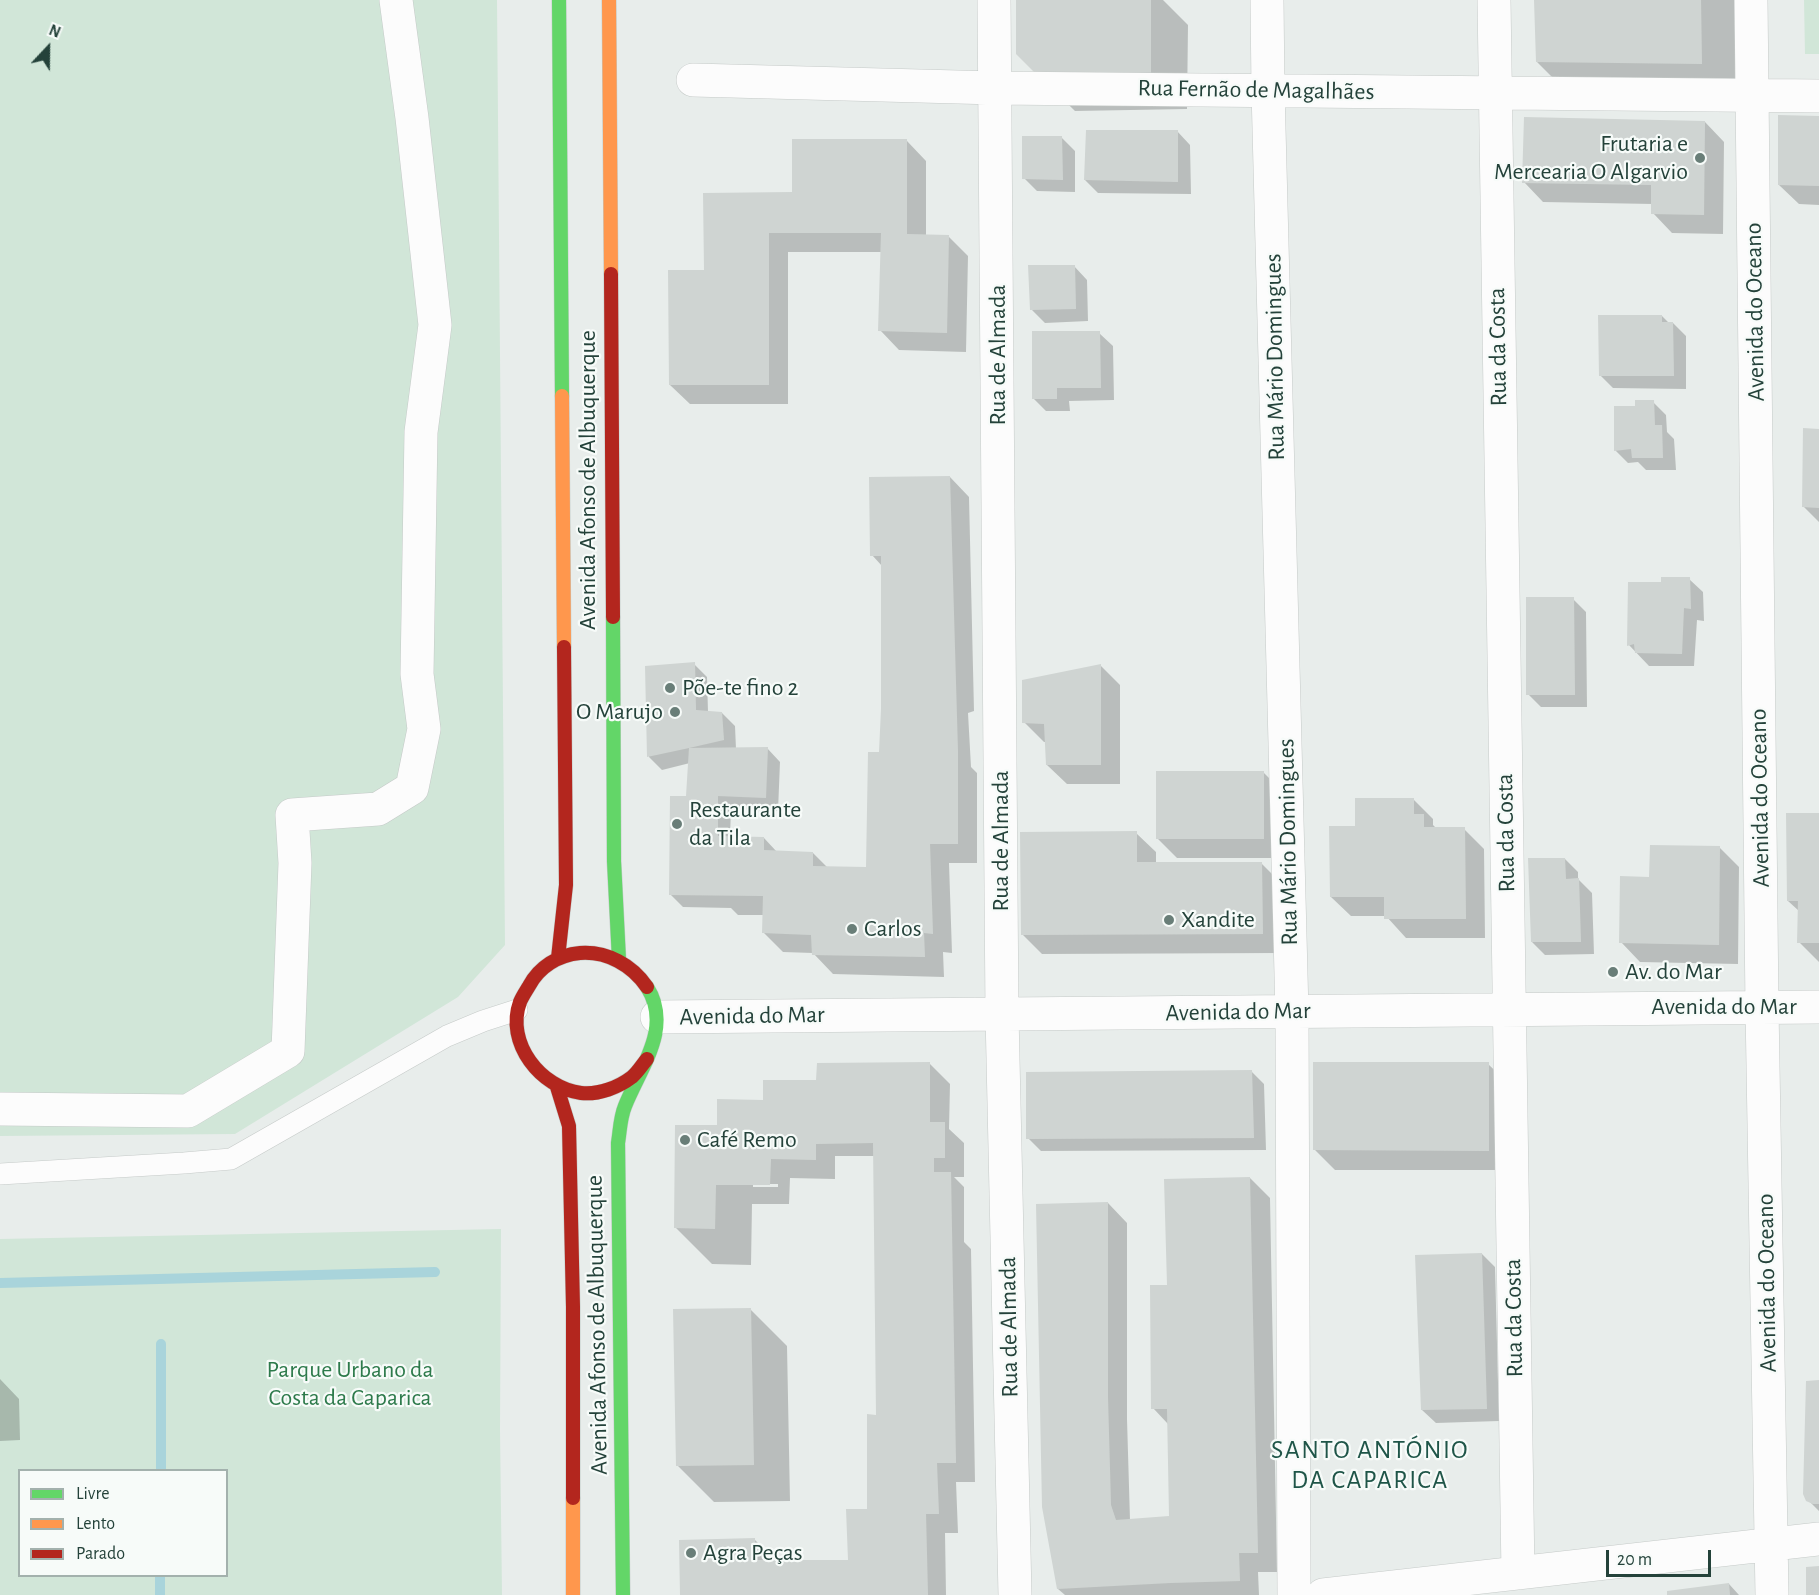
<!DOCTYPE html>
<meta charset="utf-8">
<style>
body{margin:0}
#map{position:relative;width:1819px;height:1595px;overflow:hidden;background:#e8edeb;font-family:"Alegreya Sans",sans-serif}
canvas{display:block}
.legend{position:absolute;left:18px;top:1469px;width:210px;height:108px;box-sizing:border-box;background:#f7fbf9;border:2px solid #a3b1ad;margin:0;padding:8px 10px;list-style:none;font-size:18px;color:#24423a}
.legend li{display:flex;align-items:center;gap:12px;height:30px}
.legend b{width:30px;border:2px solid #a3b1ad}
.north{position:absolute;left:18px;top:18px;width:60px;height:60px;-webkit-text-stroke:4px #f7fbf9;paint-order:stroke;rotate:22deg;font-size:16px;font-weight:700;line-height:24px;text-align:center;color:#24423a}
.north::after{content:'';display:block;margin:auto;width:21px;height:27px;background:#24423a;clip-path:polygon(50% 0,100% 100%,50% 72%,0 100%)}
.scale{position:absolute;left:1606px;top:1550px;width:105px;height:27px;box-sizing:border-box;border:3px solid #24423a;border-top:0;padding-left:8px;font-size:18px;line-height:21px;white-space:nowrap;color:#24423a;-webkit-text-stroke:4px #f7fbf9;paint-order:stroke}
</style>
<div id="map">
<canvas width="1819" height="1595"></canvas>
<ul class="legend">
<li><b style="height:8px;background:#63d668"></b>Livre</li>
<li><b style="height:8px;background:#ff974d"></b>Lento</li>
<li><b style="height:8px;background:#b3261e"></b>Parado</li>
</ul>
<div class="north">N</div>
<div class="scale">20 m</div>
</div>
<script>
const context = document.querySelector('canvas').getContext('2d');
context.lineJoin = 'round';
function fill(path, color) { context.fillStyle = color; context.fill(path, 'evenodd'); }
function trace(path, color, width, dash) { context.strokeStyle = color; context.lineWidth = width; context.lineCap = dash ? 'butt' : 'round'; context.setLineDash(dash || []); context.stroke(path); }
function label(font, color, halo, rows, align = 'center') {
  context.font = font + ' "Alegreya Sans",sans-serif'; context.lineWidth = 4.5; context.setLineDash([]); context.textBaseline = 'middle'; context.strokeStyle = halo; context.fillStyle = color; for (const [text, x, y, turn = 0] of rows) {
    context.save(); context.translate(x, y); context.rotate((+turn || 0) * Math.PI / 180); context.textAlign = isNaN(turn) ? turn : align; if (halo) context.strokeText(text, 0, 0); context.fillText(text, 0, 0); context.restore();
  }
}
fill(new Path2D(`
 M0 0H497L505 945 458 997 235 1134 0 1136Z
 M1804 0H1819V54H1805Z
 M501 1229 500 1430 502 1595H0V1239ZM226 1470V1576H20V1470Z`), '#d1e6d8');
fill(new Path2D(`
 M1017 0H1163L1188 25 1187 109 1075 111 1017 54Z
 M1536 0H1737L1738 100 1574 99 1537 62Z
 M1819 117V205L1799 204 1779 185Z
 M1705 122 1724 142 1723 234 1672 233 1653 213V204L1543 202 1524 182Z
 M1177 131 1190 145 1191 194 1098 193 1085 180Z
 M1061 137 1075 151V192L1037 191 1024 178Z
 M907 141 926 161V236H948L968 256 966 352 899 350 880 330 882 252H788V404H690L670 385 706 272Z
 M1074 266 1087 280 1088 321 1045 323 1032 310Z
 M1662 316 1669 323H1673L1686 336V389L1613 388 1600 375Z
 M1099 333 1113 346 1114 400 1069 401 1070 411H1046L1033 398Z
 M1653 402 1666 415 1667 432 1674 439 1676 470H1646L1638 462 1628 463 1615 450 1636 407Z
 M1819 430V522L1804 507Z
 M950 477 969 497 974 711 968 713 971 767 977 773V863H949L952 953 943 952 944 977 833 974 813 953 783 952 764 933V915H738L731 908 683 907 670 894 688 797 690 763 662 770 649 757 646 667 694 664 707 677 708 712 722 713 735 726 736 749 767 748 780 762 778 811 731 809 730 837 764 838 777 852 813 853 828 868H868L881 753 882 566 872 555Z
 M1689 579 1703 592 1704 621 1697 620 1694 666H1649L1629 645 1663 583Z
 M1573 599 1586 612 1587 707H1541L1528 694Z
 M1101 666 1120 685V784H1067L1047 765 1046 742H1044L1024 722Z
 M1263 772 1283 792V858H1177L1157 838Z
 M1413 799 1433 819V825L1437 829H1464L1484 849 1485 938H1406L1386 916H1351L1331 897 1357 828Z
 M1819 814V962L1799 942V911L1788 901Z
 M1136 833 1156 852V864H1262L1282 884V953L1042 954 1022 934Z
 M1719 847 1739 867 1738 964 1640 962 1621 942Z
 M1565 859 1578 872V879L1592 893 1594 954 1545 955 1532 942Z
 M930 1064 950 1084 949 1129 964 1143V1177H954L964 1187V1242L971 1249 975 1482H956L958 1533H945L946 1595H682L754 1539 774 1559V1561L850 1562 868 1510 877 1416 874 1156H835V1179L790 1178 789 1204H752L751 1265 712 1264 676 1228 718 1127 764 1101 816 1082ZM753 1184H778V1187H753Z
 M1488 1064 1508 1083V1170H1335L1315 1150Z
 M1251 1071 1264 1084 1266 1150 1041 1151 1028 1138Z
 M1250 1178 1270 1198 1277 1572H1258L1259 1595H1065L1058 1589 1108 1203 1127 1223V1419L1130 1520 1171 1518 1168 1424 1153 1408 1168 1286Z
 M1482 1254 1495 1267 1499 1421 1436 1423 1422 1410Z
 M750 1309 787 1346 790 1501 714 1502 678 1466Z
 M0 1379 19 1399 20 1440 0 1441Z
 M1819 1382V1511L1808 1500Z
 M1729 1584 1739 1595H1669Z`), '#0003');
trace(new Path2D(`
 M0 1283 435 1272
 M161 1470V1344
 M160 1595V1576`), '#a9d4db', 10);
fill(new Path2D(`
 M1016 0H1151V73L1037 75 1016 54Z
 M1534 0H1701L1702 64 1536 62Z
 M1778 115 1819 116V186L1778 185Z
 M1524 117 1705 121 1704 215 1651 214V185L1522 183Z
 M1086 130H1178V182L1084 180Z
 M1022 136H1062L1063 180 1022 179Z
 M792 139H907V234L949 235 947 333 878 331 881 233H769V385H669L668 270H704L703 193 792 192Z
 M1028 265H1075L1076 309 1030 310Z
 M1598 315H1662V322H1673L1674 376H1599Z
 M1032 331H1100L1101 388H1057V399H1032Z
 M1635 400H1654L1655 425H1662L1663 458H1632L1631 449 1614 451V406H1635Z
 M1803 428 1819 429V508L1802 507Z
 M950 476 958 752V844H930L933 934 924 933 925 957 812 955 811 935 762 933 763 896 669 895 670 796H686L689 748 647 757 645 666 695 662 696 710 722 712 724 740 689 748 768 747 766 798 718 796V836L764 837V850L813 852V866L866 867 868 752H879L881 709V556H870L869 477Z
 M1661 577H1690L1691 609 1684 608 1682 654 1635 653 1634 644 1627 646 1628 582H1661Z
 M1526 597H1574L1575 695H1526Z
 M1101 664V765H1046L1044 724 1022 723V680Z
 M1156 771H1264V839H1156Z
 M1355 798H1414V814H1424V827H1465L1466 919H1384V897H1330L1329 826H1355Z
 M1786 813H1819V943H1797L1798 901H1787Z
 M1137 831V862H1262L1263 934 1021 935 1020 832Z
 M1650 845 1720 846 1719 945 1619 943 1620 876 1649 877Z
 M1528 858H1565L1566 879 1579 878 1581 942H1531Z
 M930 1062V1122H945V1158H934V1172H951L956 1463H937L939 1514H926L928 1595H680L679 1540 755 1538V1560H848L846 1509H867V1414L876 1415 873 1143 816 1144V1160L771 1159 770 1185H716L715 1229 674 1228 675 1125H717V1099L763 1100V1080H816L817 1063Z
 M1313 1062H1489V1151L1313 1150Z
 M1252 1070 1254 1138 1026 1139V1072Z
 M1250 1177 1258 1553H1239L1240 1581 1170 1583 1057 1589 1042 1507 1036 1204 1108 1202V1398L1111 1505 1116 1520 1169 1516 1167 1409H1151L1150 1285H1167L1164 1179Z
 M1482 1253 1487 1409 1421 1410 1415 1255Z
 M751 1308 754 1465 676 1466 673 1309Z
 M1819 1380V1504H1813L1806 1501 1803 1494 1806 1381Z
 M1819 1566V1595H1806V1567Z
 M1729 1583 1730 1595H1667V1591Z`), '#cfd4d2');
const lane = new Path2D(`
 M0 1174 184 1163 231 1159 447 1036 483 1021 517 1010`);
const street = new Path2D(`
 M994 0 1002 1014 1015 1595
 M1267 0 1268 90 1292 1012 1294 1595
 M1494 0 1518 1573
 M1751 0 1762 1007 1772 1595
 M693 80 996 88 1819 96
 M657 1017 1819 1007
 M0 1109 188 1111 288 1051 295 863 292 815 378 809 412 788 424 729 417 674 421 432 435 325 412 118 396 0
 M1323 1595 1819 1539`);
const fast = new Path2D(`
 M559 0 562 396
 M613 617 614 861 619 960
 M623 1595 618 1143C620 1131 620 1118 625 1106 640 1068 673 1028 647 987`);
const slow = new Path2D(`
 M609 0 611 274
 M562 396 564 647
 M573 1498V1595`);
const jam = new Path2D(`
 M611 274 613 617
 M558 958 566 885 564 647
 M647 987C632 965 607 951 580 953 558 955 539 967 529 986 526 991 522 997 520 1002 505 1043 541 1088 581 1093 599 1095 619 1087 632 1077 638 1072 642 1065 647 1059
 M557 1087 569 1126 573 1307V1498`);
trace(lane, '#c5cac8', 22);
trace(street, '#c5cac8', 34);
trace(fast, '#c3ccc9', 15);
trace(slow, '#c3ccc9', 15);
trace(jam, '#c3ccc9', 15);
trace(lane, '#fcfcfc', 21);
trace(street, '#fcfcfc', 33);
trace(fast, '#63d668', 14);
trace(slow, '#ff974d', 14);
trace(jam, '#b3261e', 14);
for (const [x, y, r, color] of [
 [1700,158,6,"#697e78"],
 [670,688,6,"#697e78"],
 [675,712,6,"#697e78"],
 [677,824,6,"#697e78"],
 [1169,920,6,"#697e78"],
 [852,929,6,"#697e78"],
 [1613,972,6,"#697e78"],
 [685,1140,6,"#697e78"],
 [691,1553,6,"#697e78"]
]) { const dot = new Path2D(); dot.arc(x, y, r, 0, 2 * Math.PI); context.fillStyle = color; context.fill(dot); trace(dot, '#f7fbf9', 2); }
label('24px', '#24423a', '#f7fbf9', [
 ["Rua Fernão de Magalhães",1256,90,1],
 ["Avenida do Oceano",1755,312,-91],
 ["Rua da Costa",1498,347,-91],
 ["Rua de Almada",998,355,-90],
 ["Rua Mário Domingues",1275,357,-91],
 ["Avenida Afonso de Albuquerque",588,480,-90],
 ["Avenida do Oceano",1760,798,-91],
 ["Rua da Costa",1506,833,-91],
 ["Rua de Almada",1001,841,-90],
 ["Rua Mário Domingues",1288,842,-91],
 ["Avenida do Mar",1724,1007],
 ["Avenida do Mar",1238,1012,-1],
 ["Avenida do Mar",752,1016,-1],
 ["Avenida do Oceano",1767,1283,-91],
 ["Rua da Costa",1514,1318,-91],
 ["Avenida Afonso de Albuquerque",597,1325,-91],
 ["Rua de Almada",1009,1327,-91]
]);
label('24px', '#24423a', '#f7fbf9', [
 ["Frutaria e",1688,144,"right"],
 ["Mercearia O Algarvio",1688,172,"right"],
 ["Põe-te fino 2",682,688],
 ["O Marujo",663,712,"right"],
 ["Restaurante",689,810],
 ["da Tila",689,838],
 ["Xandite",1181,920],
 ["Carlos",864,929],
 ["Av. do Mar",1625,972],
 ["Café Remo",697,1140],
 ["Agra Peças",703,1553]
], 'left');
label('24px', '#2d7a4b', '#f7fbf9', [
 ["Parque Urbano da",350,1370],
 ["Costa da Caparica",350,1398]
]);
context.letterSpacing = '1.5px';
label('26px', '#1f5548', '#f7fbf9', [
 ["SANTO ANTÓNIO",1370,1450],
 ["DA CAPARICA",1370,1480]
]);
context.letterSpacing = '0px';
</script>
